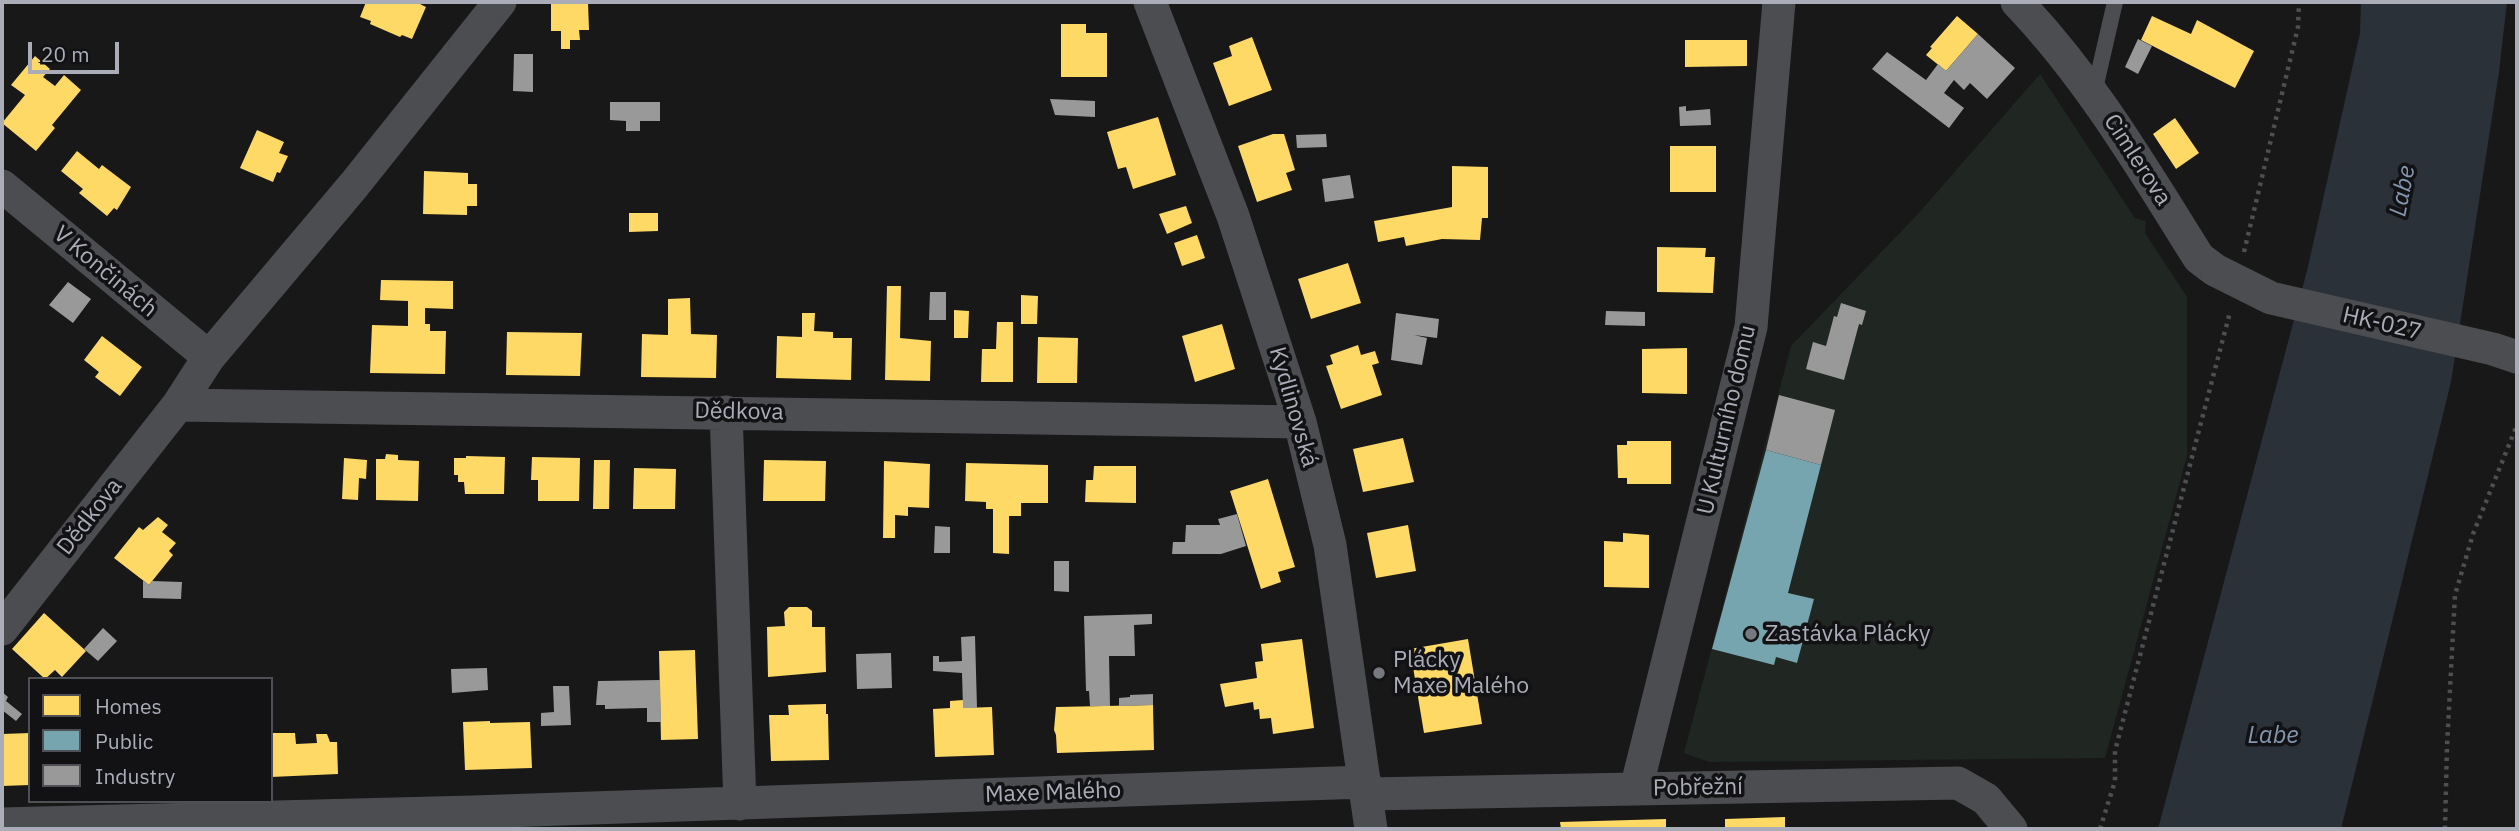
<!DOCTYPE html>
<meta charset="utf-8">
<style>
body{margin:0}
#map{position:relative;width:2519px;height:831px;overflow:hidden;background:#181818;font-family:"IBM Plex Sans",sans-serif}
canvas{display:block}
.frame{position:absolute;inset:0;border:4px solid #aaadb8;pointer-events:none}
.legend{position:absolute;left:28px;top:677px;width:245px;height:126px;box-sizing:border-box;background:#121214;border:2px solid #4f5056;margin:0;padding:9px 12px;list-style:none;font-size:21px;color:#aaadb8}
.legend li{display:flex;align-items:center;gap:14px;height:35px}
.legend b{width:35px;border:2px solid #4f5056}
.scale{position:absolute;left:28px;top:42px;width:91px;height:32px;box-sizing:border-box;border:4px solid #aaadb8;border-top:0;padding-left:9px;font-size:21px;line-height:24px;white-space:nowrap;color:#aaadb8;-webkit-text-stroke:5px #121214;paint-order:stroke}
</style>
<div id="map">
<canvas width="2519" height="831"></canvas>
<div class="frame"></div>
<ul class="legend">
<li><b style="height:19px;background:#ffd966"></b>Homes</li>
<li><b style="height:19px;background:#76a5af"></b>Public</li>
<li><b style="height:19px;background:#999"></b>Industry</li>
</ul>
<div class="scale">20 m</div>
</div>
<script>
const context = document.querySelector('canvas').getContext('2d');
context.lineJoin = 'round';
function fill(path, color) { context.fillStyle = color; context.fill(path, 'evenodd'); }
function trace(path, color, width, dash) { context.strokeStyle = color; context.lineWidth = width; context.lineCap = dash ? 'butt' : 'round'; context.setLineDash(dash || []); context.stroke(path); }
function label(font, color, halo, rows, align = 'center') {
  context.font = font + ' "IBM Plex Sans",sans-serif'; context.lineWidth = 7; context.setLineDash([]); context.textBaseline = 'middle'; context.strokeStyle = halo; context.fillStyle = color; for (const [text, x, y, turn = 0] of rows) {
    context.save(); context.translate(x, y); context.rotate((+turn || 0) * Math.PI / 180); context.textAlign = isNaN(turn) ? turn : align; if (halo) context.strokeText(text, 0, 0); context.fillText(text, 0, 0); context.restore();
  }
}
fill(new Path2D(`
 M2040 74 2135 218 2146 221 2145 233 2187 297V456L2105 758 1709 762 1684 753 1791 346 1917 215Z`), '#202621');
fill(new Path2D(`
 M2361 2H2507L2499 72 2451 382 2341 829H2158L2307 271 2360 33Z`), '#2b3139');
fill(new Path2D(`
 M366 2H416L426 7 412 39 402 35 400 37 370 24 371 21 360 17Z
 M551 2H588L589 30H579L580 40H570V49H561V31H551Z
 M1957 16 1978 34 1946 71 1926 55 1932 48 1930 47Z
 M2152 16 2191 34 2197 20 2254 51 2235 88 2141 40Z
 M1061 24H1086V33H1107V77H1061Z
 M1252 37 1272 90 1229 106 1213 63 1232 56 1229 46Z
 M1685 40H1747V66L1685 67Z
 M35 56 50 69 43 77 55 86 64 75 81 90 52 125 55 128 36 151 2 123 25 95 11 85Z
 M1158 117 1176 175 1133 189 1126 167 1118 169 1107 132Z
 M2175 118 2199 153 2176 169 2153 134Z
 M257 130 284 142 279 153 288 156 280 173 277 172 273 182 240 168Z
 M1273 134H1284L1295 170 1286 173 1292 190 1257 202 1238 146Z
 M1670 146H1716V192H1670Z
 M77 151 99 169 102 165 131 187 117 210 114 208 107 216 79 193 83 189 61 171Z
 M1452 166 1488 167V218H1482L1480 240 1442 239 1406 246 1404 237 1378 242 1374 221 1452 207Z
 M424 171 468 173V184H477V206H467V215L423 214Z
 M1186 206 1192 223 1167 234 1159 214Z
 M629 213H658V231L629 232Z
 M1197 235 1205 258 1182 266 1174 243Z
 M1657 247 1706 248 1705 257H1715L1713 293 1657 292Z
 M1348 263 1361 303 1311 319 1298 279Z
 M381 280 453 281V309L425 308V324H430V331H446L445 374 370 373 372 325 408 326V301L380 300Z
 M887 286H901L900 338 931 341 930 381 885 380Z
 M1021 295 1038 296 1037 324H1021Z
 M690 298 691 334 717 335 716 378 641 377 642 334 668 335V299Z
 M954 310 969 311 968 338H954Z
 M802 313H815L814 331 833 332V338H852L851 380 776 378 777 336 802 337Z
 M997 322H1013V382H981L982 349H996Z
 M1222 324 1235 369 1195 382 1182 336Z
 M507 332 582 333 580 376 506 375Z
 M102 336 142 367 120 396 95 377 99 372 84 360Z
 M1038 337 1078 338 1077 383H1037Z
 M1358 345 1361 355 1375 351 1379 363 1372 365 1382 395 1341 409 1326 366 1333 364 1330 355Z
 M1687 348V394L1642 393V349Z
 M1403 438 1414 482 1363 492 1353 449Z
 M1627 441H1671V484H1627V478H1618L1617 445H1627Z
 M386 454 398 455V460L419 461 418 501 376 500V459H385Z
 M466 456 505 457 504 494H465L464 482H458V475H454V458H466Z
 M532 457 580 458 579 501H538V480H531Z
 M344 458 367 460 366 479 359 478 358 500 342 499Z
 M594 460H610L609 509H593Z
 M764 460 826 461 825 501H763Z
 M884 461 930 464 929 508 908 507V516L895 515V538H883Z
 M966 463 1048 465V503H1021V516H1009V554L993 553V509H986V502L965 501Z
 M1094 466H1136V503L1085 502 1086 480H1093Z
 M634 468 676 469 675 509H633Z
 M1268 479 1295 567 1278 572 1281 582 1261 589 1230 491Z
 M158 517 168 525 162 532 176 543 169 551 173 555 149 585 114 558 139 527 143 530Z
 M1408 525 1416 571 1376 578 1367 533Z
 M1623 533 1649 535V588L1604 587V541L1623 542Z
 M789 607H807L812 611V627H825L826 672 768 677 767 627 785 626 784 612Z
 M44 613 86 651 62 677 55 670 45 679 12 649Z
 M1302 639 1314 728 1273 734 1271 718 1260 719 1259 709 1254 710 1253 702 1225 707 1220 684 1257 678 1255 662 1263 661 1261 644Z
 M1468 639 1482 724 1424 733 1410 649Z
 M695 650 698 739 661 740 659 651Z
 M963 700V708L992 707 994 755 935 757 933 709 950 708V701Z
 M826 704V714H828L829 760 771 761 769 715H789L788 705Z
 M1153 705 1154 750 1057 753 1056 735 1054 730 1056 707Z
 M490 721V723L530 722 532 768 465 770 463 722Z
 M30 733V785L2 786V734Z
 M271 733H295L296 744 317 743 316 734H327L330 742H337L338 774 271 777Z
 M1785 817V829H1725V819Z
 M1666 819V829H1561L1560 822Z`), '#ffd966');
fill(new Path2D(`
 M1766 450 1821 465 1788 593 1814 599 1797 663 1776 657 1774 665 1712 649Z`), '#76a5af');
fill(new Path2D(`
 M1978 34 2015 68 1987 99 1970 83 1964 90 1954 80 1944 93 1964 108 1949 128 1872 69 1887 52 1926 80 1938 64 1946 71Z
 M2138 39 2152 46 2138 74 2125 67Z
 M514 54H533V92L513 91Z
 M1050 99 1095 101V117L1055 115Z
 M610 102H660V121H640V131H626V121L610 120Z
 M1686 106V111L1710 109 1711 125 1680 126 1679 107Z
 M1326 134 1327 147 1297 148 1296 135Z
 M1350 175 1354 198 1325 202 1322 179Z
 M68 282 91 299 73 323 49 305Z
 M930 292H946V320H929Z
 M1841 303 1866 311 1862 325 1859 324 1844 380 1806 369 1813 342 1826 346 1834 316 1837 317Z
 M1606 311 1645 312V326L1605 325Z
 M1396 313 1439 319 1437 338 1414 335 1427 338 1422 365 1391 360Z
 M1779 395 1835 410 1821 465 1766 450Z
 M1237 514 1246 546 1221 554H1172L1173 542H1185L1186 525H1220L1218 519Z
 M935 526 950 527V553H934Z
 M1054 561H1069V592L1054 591Z
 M143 580 149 585 152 581 182 582 181 599 143 598Z
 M1152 614V624L1134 625 1135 656H1109L1110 706H1090L1089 691H1086L1084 616Z
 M103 628 117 641 98 661 84 649Z
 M975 636 977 708H963L962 673 933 671V656H939V662L962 661 961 637Z
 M891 653 892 688 857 689 856 654Z
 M487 668 488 690 452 693 451 669Z
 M660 680 661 722H647V708L605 709V705H596L598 681Z
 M553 686H569L571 725 541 726V713L554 712Z
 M2 692 8 697 6 701 22 714 16 721 2 710Z
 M1153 694V705L1119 706V698L1130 697V695Z`), '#999');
trace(new Path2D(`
 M2244 252 2298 27 2299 2
 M2100 829 2115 781V751L2230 312
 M2445 829 2447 746 2455 595 2473 534 2517 425`), '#4e4f52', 4.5, [3.5, 5]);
trace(new Path2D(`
 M2094 93 2115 2`), '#4c4d50', 16);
trace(new Path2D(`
 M1150 2 1233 216 1300 422 1330 545 1371 829
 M2017 2C2090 78 2143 169 2199 258L2215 270 2271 298 2493 349 2517 357
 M2 186 209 357
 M178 405 1300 422
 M726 412 740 804
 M2 629 178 405 209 357 354 185 500 2
 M1636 789 1751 327 1779 2
 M1367 794 1958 783 1986 799 2011 829
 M2 824 473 812 1365 782`), '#4c4d50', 33);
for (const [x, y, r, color] of [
 [1751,634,7,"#777980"],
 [1379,673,7,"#777980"]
]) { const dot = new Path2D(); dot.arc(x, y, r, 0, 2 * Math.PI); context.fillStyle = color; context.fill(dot); trace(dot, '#121214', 2.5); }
label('23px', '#aaadb8', '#121214', [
 ["Cimlerova",2137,160,57],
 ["V Končinách",105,272,40],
 ["HK-027",2382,324,13],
 ["Kydlinovská",1293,407,74],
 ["Dědkova",739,412,1],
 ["U Kulturního domu",1727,420,-77],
 ["Dědkova",90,517,-52],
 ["Pobřežní",1698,788,-1],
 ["Maxe Malého",1053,793,-2]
]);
label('23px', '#aaadb8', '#121214', [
 ["Zastávka Plácky",1765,634],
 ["Plácky",1393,660],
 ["Maxe Malého",1393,686]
], 'left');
label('italic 24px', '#8397b1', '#121214', [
 ["Labe",2403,191,-79],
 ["Labe",2273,736]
]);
</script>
